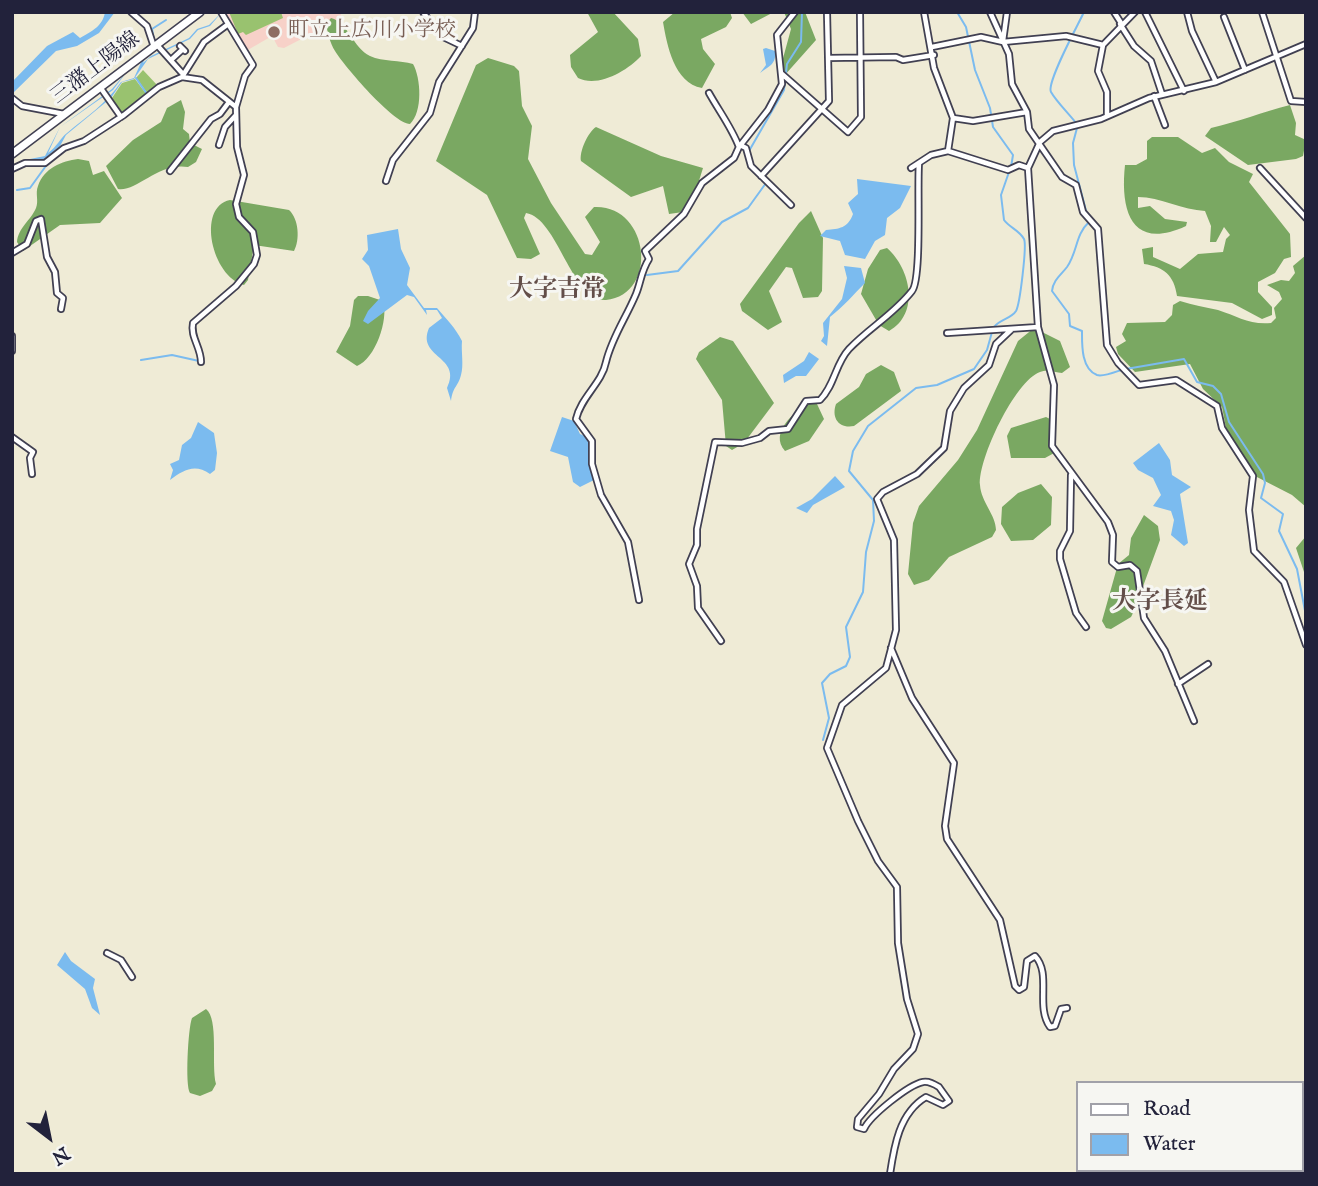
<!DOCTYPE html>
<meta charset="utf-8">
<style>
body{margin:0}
#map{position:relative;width:1318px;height:1186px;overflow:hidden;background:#efebd6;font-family:"IM FELL English",serif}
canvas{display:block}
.frame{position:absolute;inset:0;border:14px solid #22223b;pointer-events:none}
.legend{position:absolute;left:1076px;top:1081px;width:228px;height:91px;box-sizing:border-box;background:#f6f6f2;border:2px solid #a1a1a9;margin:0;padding:9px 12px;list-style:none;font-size:21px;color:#22223b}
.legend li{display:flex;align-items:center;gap:14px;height:35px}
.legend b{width:35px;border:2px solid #a1a1a9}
.north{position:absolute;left:14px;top:1102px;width:70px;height:70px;-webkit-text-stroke:5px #f6f6f2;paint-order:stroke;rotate:148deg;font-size:19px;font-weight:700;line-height:28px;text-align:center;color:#22223b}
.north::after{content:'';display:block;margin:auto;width:24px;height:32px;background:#22223b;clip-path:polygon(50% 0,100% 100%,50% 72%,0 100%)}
</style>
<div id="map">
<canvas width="1318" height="1186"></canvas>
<div class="frame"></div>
<ul class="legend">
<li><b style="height:9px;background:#fff"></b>Road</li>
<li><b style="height:19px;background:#7bbbef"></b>Water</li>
</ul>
<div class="north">N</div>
</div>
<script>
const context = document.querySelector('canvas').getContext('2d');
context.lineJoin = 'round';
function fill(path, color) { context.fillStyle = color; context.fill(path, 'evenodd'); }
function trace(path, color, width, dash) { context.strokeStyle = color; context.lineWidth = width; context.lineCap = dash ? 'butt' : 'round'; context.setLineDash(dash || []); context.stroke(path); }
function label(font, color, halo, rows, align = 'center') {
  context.font = font + ' "IM FELL English","Noto Serif JP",serif'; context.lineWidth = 6; context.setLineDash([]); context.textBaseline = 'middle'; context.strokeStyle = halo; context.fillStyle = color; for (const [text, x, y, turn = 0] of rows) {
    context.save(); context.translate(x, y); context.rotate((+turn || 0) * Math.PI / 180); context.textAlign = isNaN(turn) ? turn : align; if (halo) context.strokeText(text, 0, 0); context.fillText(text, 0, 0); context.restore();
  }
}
fill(new Path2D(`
 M222 12H340L342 18 284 48 278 47 272 36 246 51Z`), '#f7d1c8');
fill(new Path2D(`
 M229 12H281L283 18 246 35 243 32 238 34Z
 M143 70 158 86 148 94 136 78Z
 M135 79 147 95 121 113 112 98 122 83Z`), '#99c26f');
fill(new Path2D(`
 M587 12H613L638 39 641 56C627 71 598 88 578 78L571 67 570 55 598 32Z
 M675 12H730L732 18 726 27 701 39 703 49 715 64 702 88C674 83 667 45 663 22Z
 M742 12H774L751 24Z
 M784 12H805L816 40 784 76 779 73 791 29Z
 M331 18C348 22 353 48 370 56 383 62 400 60 413 64 421 78 423 112 410 124 394 124 344 66 335 51 330 43 328 34 326 24Z
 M488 58 514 66 519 71 522 106 532 126 528 159 551 203 585 254 592 255 600 242 585 217 594 207C649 204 660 294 606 300 572 303 558 218 526 213L524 218 540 254 531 259 517 258 487 195 436 161 476 65Z
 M181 100 185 112 183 129 189 134 190 143 202 149 196 162 188 167C158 162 137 192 118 189L106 166 133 140 161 122 167 108Z
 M1290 105 1296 123 1295 135 1306 140 1303 156 1296 159 1248 165 1205 136 1211 128C1238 122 1262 112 1290 105Z
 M596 127 661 156 703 168 693 200 683 212 669 214 663 186 631 197 581 161C579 152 588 132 596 127Z
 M1152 137H1178L1202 153 1215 148 1229 162 1253 174 1249 182 1290 234 1291 257 1284 259 1275 273 1258 282V292L1272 307V315L1262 319 1232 303 1177 296C1174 275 1164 267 1144 264L1142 249 1153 247V257L1180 269 1198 254 1223 252 1226 239 1230 235 1224 227 1216 242H1210L1211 226 1205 211C1183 210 1160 197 1138 197V208L1150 206 1165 219 1187 222 1186 226C1132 251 1120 212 1125 165H1136L1147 159V141Z
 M78 159 89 161 93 175 104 171 122 198 100 223 60 225 23 251 17 242C18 228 31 220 36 208 39 201 35 193 38 186 44 168 62 161 78 159Z
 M230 200 289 210C299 219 300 240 294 251L254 245 248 280 244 285C212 277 196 207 230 200Z
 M811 211 823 238 822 291 818 297 803 298 792 268 786 267 769 291 782 322 768 330 742 311 740 304 799 223Z
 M887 248C911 269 920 314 889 331L879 325 861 294 868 269 880 250Z
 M1306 255V507L1292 495 1255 476 1226 428 1222 407 1203 389 1190 364 1135 372 1118 354 1116 347 1126 341 1122 334 1127 323 1165 322 1172 315 1173 305 1180 301C1193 305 1205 307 1218 310 1237 316 1249 325 1271 323L1276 318 1274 308 1282 299 1279 292 1267 285 1281 280 1289 281 1295 273 1293 266Z
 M368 296 383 301C389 320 375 359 357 366L336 352 350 326 354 300 358 296Z
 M1034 328 1060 341 1070 367 1062 373C1055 372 1047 369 1040 372 1015 381 978 459 980 485 981 502 996 515 996 530L992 537 949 557 929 580 914 585 908 574 913 523 919 506 958 460 977 430 1018 341Z
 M720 337 733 341 774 403 744 443 732 450 726 446 722 400 696 359 699 352Z
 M881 365 894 372 901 391 854 426C839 429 831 418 836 404L859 387 866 374Z
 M808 401 817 404 824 419 809 441 785 451C769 432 794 414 808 401Z
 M1046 417 1052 420 1056 452 1045 458H1011L1007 436 1011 428Z
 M1041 484 1052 497 1051 525 1033 540 1011 541 1001 524 1002 507 1018 493Z
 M1144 515 1158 526 1160 540 1134 611 1131 617 1111 629 1106 628 1102 621 1118 564 1129 555 1131 538Z
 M1306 536V578L1296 548Z
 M206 1009C219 1019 211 1065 216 1084L212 1091 200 1096 190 1093C185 1086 188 1028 192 1018Z`), '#7aa862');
fill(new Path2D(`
 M105 12H115L99 33 77 46 56 51 12 94V82L47 46 73 32 80 38C92 31 103 26 105 12Z
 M204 12H206L146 56 143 63 151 56 189 38 197 29 209 25 222 12 210 26 198 30 190 39 148 59 134 79 122 82 111 98 66 135 60 146 44 159 12 168 25 160 45 156 60 127 112 89 129 69 113 90 60 127 48 153C57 147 60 138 67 133 87 116 106 104 121 82L134 78 144 56Z
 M766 48 775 51C777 64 768 67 760 73L766 65 763 49Z
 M857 179 911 186 900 208 887 218 885 235 875 241 865 259 845 255 840 241 820 236 826 230C839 229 848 228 853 214L848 203 858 194Z
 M398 229 401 249 410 268 407 285 424 308H437C447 320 455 327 462 341 461 352 464 365 461 375 458 387 453 386 451 401L447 388C463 356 416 358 429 328L442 318 437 310H426L427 315 414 297 407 295 368 324 363 321 368 311 380 298 369 266 362 259 368 250 367 235Z
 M844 266 861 268 865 283C854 294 843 307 830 317L827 346 821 341 824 336 823 323 842 299 847 278Z
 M809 352 819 359 806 376H796L784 383 783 375 804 361Z
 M562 417 574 421 580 434 589 438 591 449 588 460 594 480 580 487 573 482 568 457 550 451Z
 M198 422 214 433 217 453 215 470 210 474C195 463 183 470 170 480L173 470 170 464 179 460 182 445 191 438Z
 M1159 443 1170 460 1172 475 1191 487 1180 494 1188 543 1184 546 1171 535 1174 520 1171 511 1153 506 1161 495 1153 478 1138 470 1133 463Z
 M835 476 845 487 813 505 807 513 796 508 812 499Z
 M65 952 71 961 95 979 93 988 100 1015 92 1008 85 989 57 965Z`), '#7bbbef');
trace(new Path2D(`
 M957 12 966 27 975 70 990 108 993 127 1013 155 1011 167
 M154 41 152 29 166 20
 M136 78 147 94
 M1076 123C1069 114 1056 101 1051 92 1046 83 1078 25 1084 12
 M1077 128 1073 143 1074 165 1089 222C1075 235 1078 251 1067 267 1061 275 1053 280 1052 291L1069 314 1070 326 1082 331C1082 344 1081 369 1097 375 1103 377 1115 372 1121 370
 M93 132 117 117
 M749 151 784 90 787 64 801 42 802 12
 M17 190 30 188 48 163
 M647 275 678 271 722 222 748 208 766 183
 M994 327C1000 319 1011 319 1016 311 1020 304 1027 245 1024 239 1019 230 1010 228 1004 220L1001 195 1009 172
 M141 360 172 355 199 361
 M1126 369 1184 359 1197 382 1213 386 1221 394 1229 422 1263 474 1265 483 1261 498 1283 514 1279 531 1297 569 1306 616
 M823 740 829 718 822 683 830 674 846 666 850 657 846 627 863 592 866 552 874 521 873 500 849 471 853 451 868 426 916 388 937 385 974 369 987 350 992 332`), '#7bbbef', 2);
const street = new Path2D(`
 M131 12 147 26 154 47
 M423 12 441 36 462 46
 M924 12 934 68 953 118 948 151
 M990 12 1009 54 1012 84 1027 112 1029 129 1062 177 1076 185 1083 212 1098 229 1107 345 1118 363 1139 385 1176 380 1217 406 1222 428 1253 476 1249 510 1254 551 1284 582 1306 645
 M1114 12 1121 23
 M1145 12 1184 91
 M1187 12 1192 31 1216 82
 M1262 12 1291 101 1306 102
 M1224 17 1245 70
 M1120 24 1134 46 1151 61 1162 94
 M1003 41 1007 12
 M157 45 182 73
 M180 46 185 51
 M932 47 981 37 1003 42 1066 36 1103 45
 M828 58 896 57 903 60 934 55
 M171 60 183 49
 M782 74 848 132 861 117 860 12
 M182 77 204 42 227 25
 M100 87 121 117
 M1154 96 1165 125
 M12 98 22 106 64 114
 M1107 116V92L1098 71 1103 45 1135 12
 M953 118 973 121 1027 112
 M219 145 225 127 236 115
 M742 146 746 148 751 166 791 205
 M739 147 768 110 782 84 777 35 795 12
 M911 168 931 155 948 151 1008 170 1019 165 1028 168
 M1260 168 1306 218
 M12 169 25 163H45L64 148 84 141 124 115 159 87 182 77 202 80 236 107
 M170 171 211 119 220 114 229 102
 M761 176 829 101 827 12
 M386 181 393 160 430 113 439 82 473 28 475 12
 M12 253 27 244 36 221 41 219 47 257 55 272 57 293 63 298 61 309
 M947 333 1038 327
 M12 336V351
 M201 362C201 347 190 337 193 323L236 286 254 264 257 255 253 232 239 217 236 204 244 175 237 147 236 107 245 76 253 65 221 12
 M12 437 33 452 30 458 32 474
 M1071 475 1070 531 1060 551V559L1076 613 1086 627
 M639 600 628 542 601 495 592 464V441L576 419C581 397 602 383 606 362 612 337 626 318 636 294 641 282 641 271 649 259L645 251 684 214 702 183 734 158 739 147C732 128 719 111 709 93
 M721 641 698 608 697 586 689 564 697 545V529L715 442 742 443 760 438 769 431 788 429 806 401 820 400C835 385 835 364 849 349 869 328 894 314 912 291 922 279 917 186 919 163
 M891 648 912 698 954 763 945 826 947 839 1000 920 1015 986 1019 990 1024 987 1027 961 1035 956C1052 974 1035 1006 1050 1027L1055 1026 1061 1009 1067 1008
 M1178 684 1208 664
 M1194 721 1165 651 1144 618 1137 571 1130 565 1118 567 1112 562 1113 535 1108 522 1052 446 1054 385 1038 327 1028 168 1040 142 1053 131 1101 119 1149 98 1216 82 1306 44
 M107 953 121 960 132 977
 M890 1174C894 1147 899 1113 926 1097L943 1105 949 1101 939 1087C934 1084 929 1081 923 1082 908 1085 870 1116 864 1129L857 1127 858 1119 879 1094 894 1069 913 1049 918 1034 907 999 898 943 897 887 878 861 858 821 827 748 842 705 886 668 896 630 894 540 877 499 883 492 917 474 944 448 950 411 964 388 989 365 996 344 1012 329`);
const primary = new Path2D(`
 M12 154 200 12`);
trace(street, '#414052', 8);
trace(primary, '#414052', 10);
trace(street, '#fff', 4.5);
trace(primary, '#fff', 7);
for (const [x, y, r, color] of [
 [274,32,7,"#8d6e63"]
]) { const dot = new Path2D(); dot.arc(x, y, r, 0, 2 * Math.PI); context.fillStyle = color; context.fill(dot); trace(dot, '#f6f6f2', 2.5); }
label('21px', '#785e54', '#f6f6f2', [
 ["町立上広川小学校",288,32]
], 'left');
label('21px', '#22223b', '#f6f6f2', [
 ["三潴上陽線",96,69,-37]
]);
label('bold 24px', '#634e49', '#f6f6f2', [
 ["大字吉常",557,291],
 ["大字長延",1160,603]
]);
</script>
